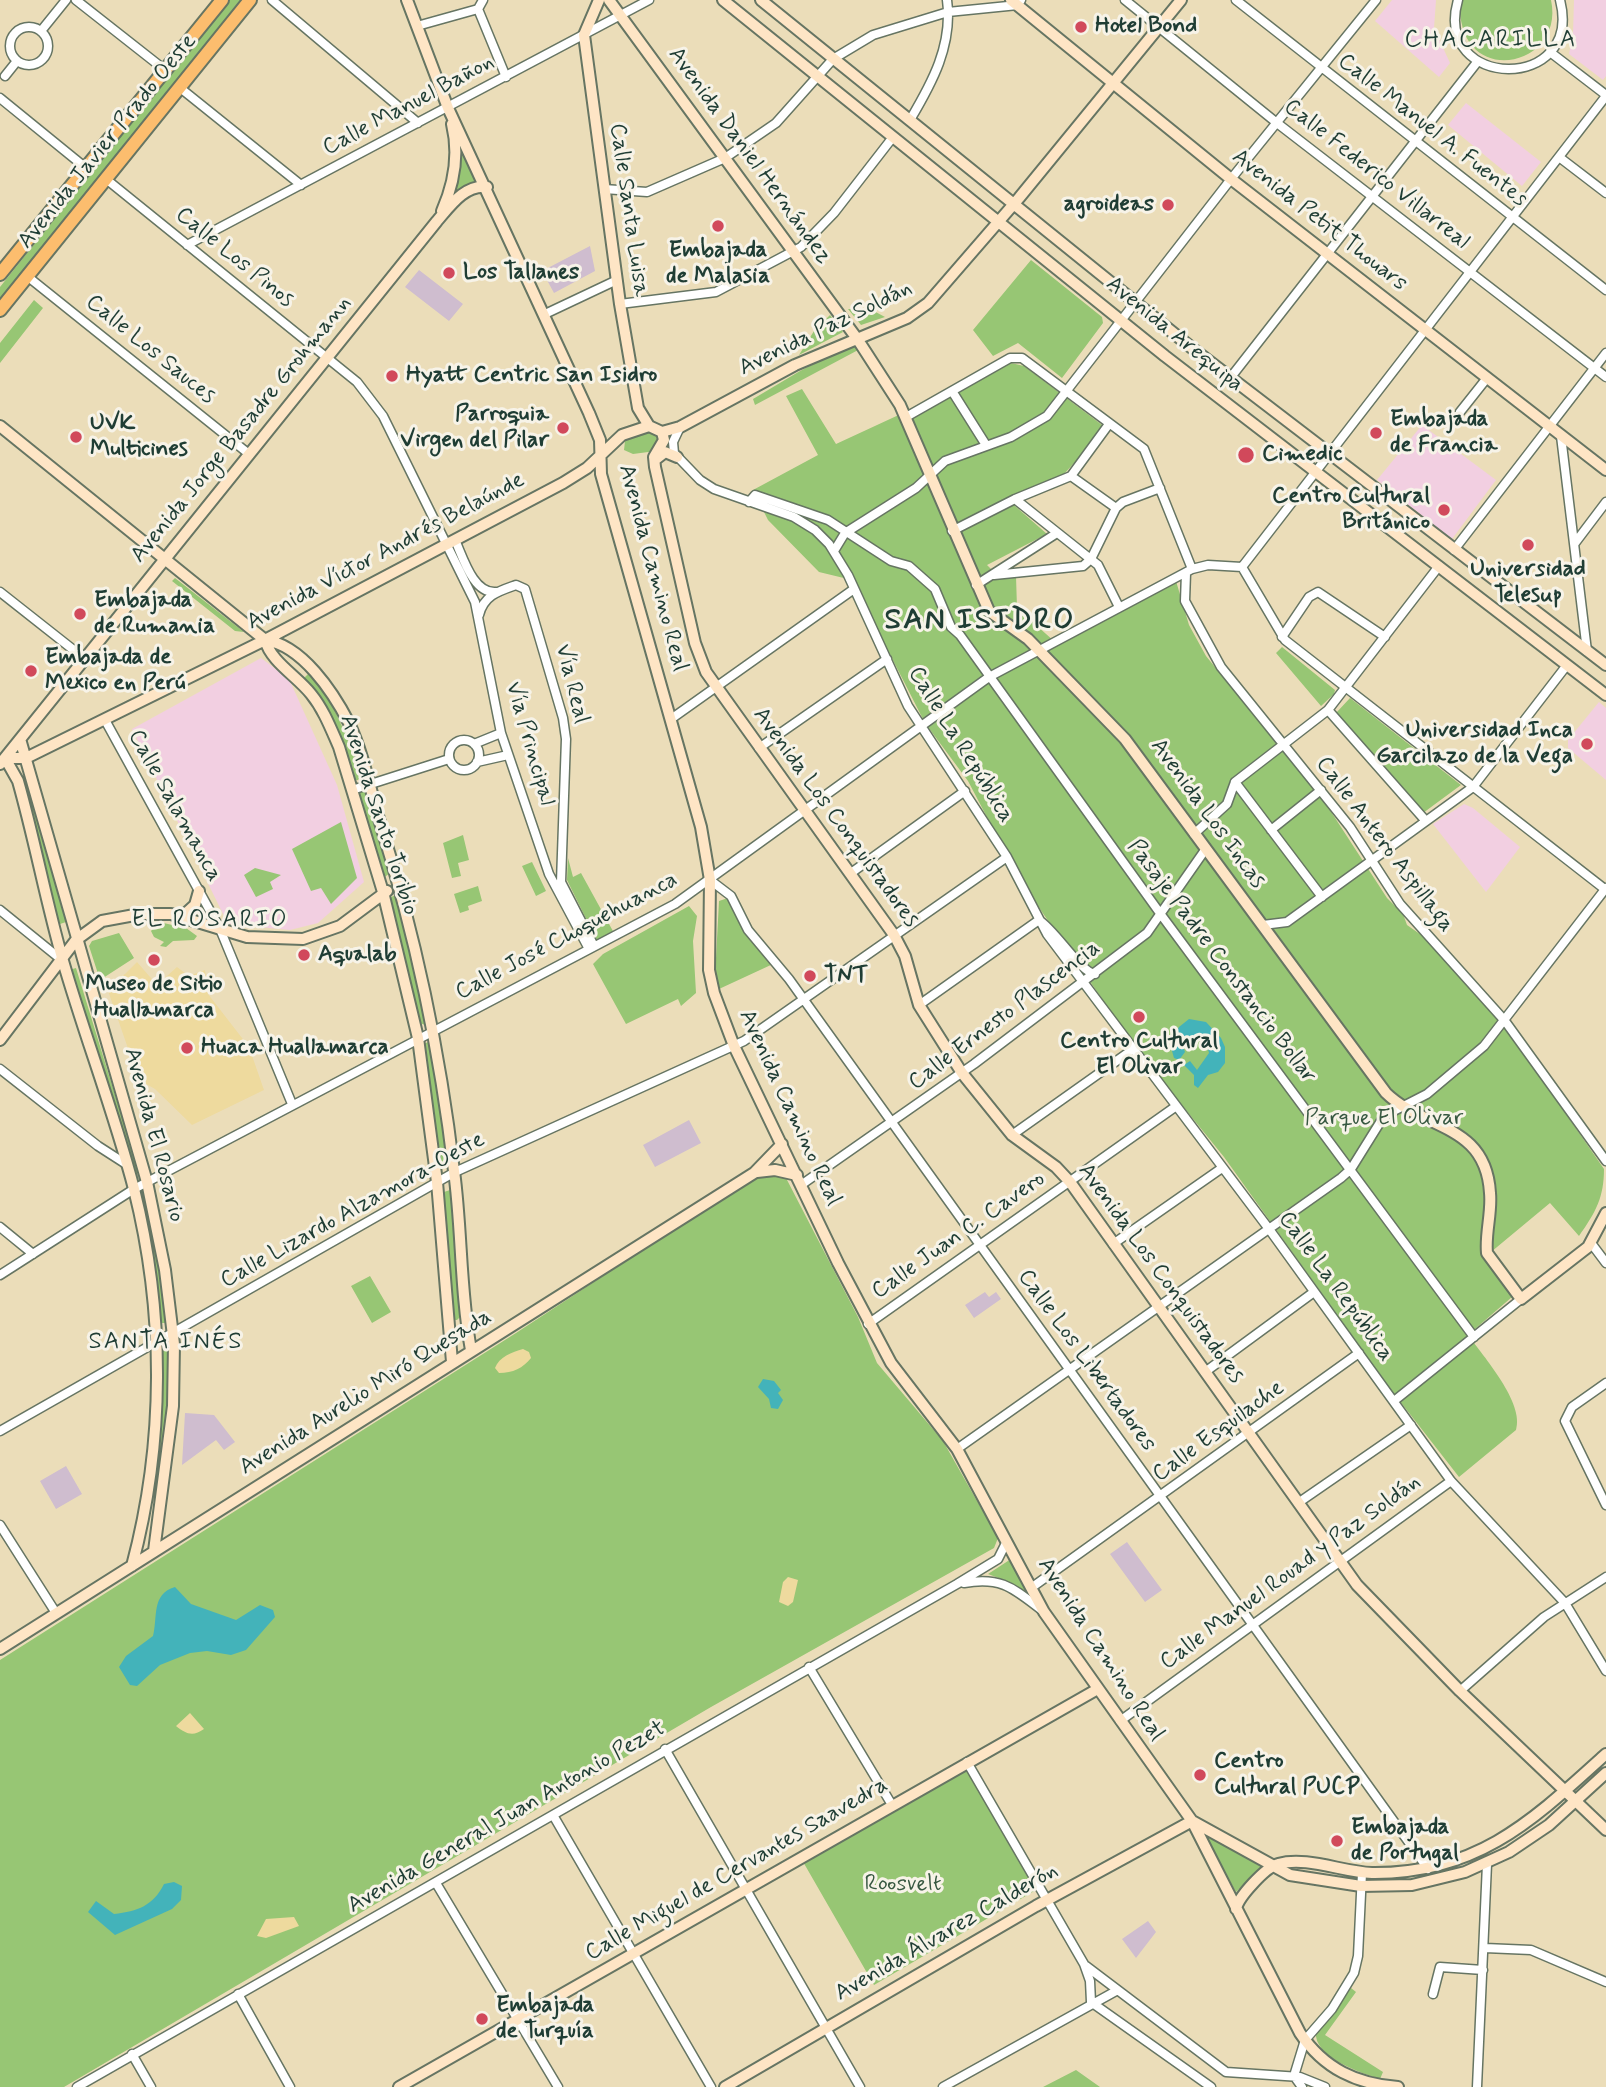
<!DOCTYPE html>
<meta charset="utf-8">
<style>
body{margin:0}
canvas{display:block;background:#ebddb9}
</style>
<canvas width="1606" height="2087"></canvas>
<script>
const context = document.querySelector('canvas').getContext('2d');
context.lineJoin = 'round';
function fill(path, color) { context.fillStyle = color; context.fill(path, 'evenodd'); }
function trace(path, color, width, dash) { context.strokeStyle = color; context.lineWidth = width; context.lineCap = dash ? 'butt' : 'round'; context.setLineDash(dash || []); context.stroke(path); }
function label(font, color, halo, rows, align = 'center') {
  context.font = font + ' Mynerve,sans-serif'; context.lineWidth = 6; context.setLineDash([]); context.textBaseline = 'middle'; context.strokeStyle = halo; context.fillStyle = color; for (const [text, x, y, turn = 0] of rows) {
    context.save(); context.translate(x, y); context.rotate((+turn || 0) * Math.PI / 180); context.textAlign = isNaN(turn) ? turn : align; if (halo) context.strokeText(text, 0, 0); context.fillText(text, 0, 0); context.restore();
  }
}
fill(new Path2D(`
 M1392 0H1436L1434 28 1450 63 1439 77 1375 21Z
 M1574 0H1606V76L1603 80 1569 54 1573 34Z
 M1466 103 1541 162 1522 186 1448 125Z
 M1422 425 1496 480 1452 539 1377 480Z
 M261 658 289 679 337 785 364 882 318 923 290 930 228 924 132 729Z
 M1599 702 1606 708V780L1568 748V740Z
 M1464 804 1473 808 1520 847 1486 892 1433 824Z`), '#f2cfe1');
fill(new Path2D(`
 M590 246 595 271 554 293 542 271Z
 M419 270 463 304 449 321 405 287Z
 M689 1120 701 1143 655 1167 643 1145Z
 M985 1292 989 1297 996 1292 1001 1299 974 1318 965 1305Z
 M185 1413 214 1415 235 1442 224 1450 216 1440 182 1465Z
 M66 1466 82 1494 56 1509 40 1481Z
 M1127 1542 1162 1590 1145 1602 1110 1554Z
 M1148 1921 1156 1932 1136 1958 1122 1939Z`), '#cfbdcf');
fill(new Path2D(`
 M229 0H241L0 300V287Z
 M1460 0H1551C1566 69 1455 91 1460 0Z
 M462 147 476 183 449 203Z
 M1031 260 1102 317 1103 323 1062 378 1018 343 993 356 973 330Z
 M34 300 43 308 0 363V343Z
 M848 309H870L885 317 861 325Z
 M830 315 843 332 799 355 814 331Z
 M857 342 860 349 755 405 753 399 800 371Z
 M1011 363 1024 366 1106 428 1064 474 1011 497 1015 506 1047 534 987 565 995 573 1016 576 1017 608 1055 642 1176 581 1189 625 1206 656 1326 804 1387 898 1403 914 1407 925 1427 939 1490 1004 1604 1169C1604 1197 1596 1212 1579 1236L1550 1203 1485 1257 1512 1297 1468 1335C1483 1356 1525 1403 1516 1430L1459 1477 1388 1386 1224 1157 1138 1051 1042 912 1010 861 968 781 925 723 852 580 819 572 768 520 753 490 818 455 786 396 802 389 836 444Z
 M650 431 661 439 656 451 633 454 624 450 625 441Z
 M175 578 244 632 235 631 172 581Z
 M1282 647 1335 690 1334 694 1321 706 1276 653Z
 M309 673C335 702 348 739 361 775L358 780H355L341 745 303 679Z
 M1350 698 1461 785 1423 813 1336 713Z
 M361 791 367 793 390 873 382 879 358 794Z
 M32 792 66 922 57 925 23 794Z
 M341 822 357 878 331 904 321 888 311 891 292 849Z
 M463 835 469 860 458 863 461 876 452 878 443 843Z
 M568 858 573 877 581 873 614 933 597 941 567 880Z
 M532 862 546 891 536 896 522 866Z
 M255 868 281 875 270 882 273 889 256 897 244 875Z
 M478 886 482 901 468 906 469 910 460 913 454 894Z
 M393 896H397L429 1022 425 1025 420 1023 387 901Z
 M728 898 773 964 719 989 715 977 719 901Z
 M689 906 697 916 693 941 696 993 681 1006 678 999 626 1024 593 964 603 954Z
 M159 922 186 928 197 936 194 940 173 941 166 947 160 946 164 942 154 937 151 931Z
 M119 933 134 958 100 980 89 946 92 941Z
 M76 968 139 1173 132 1175 69 970Z
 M431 1041 449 1166 440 1170 423 1044Z
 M759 1174H777L786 1178 858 1317 877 1363 943 1441 998 1538 994 1548 711 1707 64 2087H0V1660L516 1333Z
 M450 1190 460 1317 457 1320H453L441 1193Z
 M146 1192 162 1268 168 1323H162L137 1196Z
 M370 1276 391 1312 372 1323 351 1286Z
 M167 1350 169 1413 157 1487 150 1486 159 1352Z
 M1011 1559 1027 1591 1025 1592 1009 1582 988 1574Z
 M965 1767 1036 1890 874 1985 802 1860Z
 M1211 1837 1262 1867 1236 1892 1207 1840Z
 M1351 1988 1356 1992 1325 2035 1383 2072 1380 2079C1361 2073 1313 2057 1316 2032Z
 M1076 2070 1100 2087H1043Z`), '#97c674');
fill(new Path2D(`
 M137 962 157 985 177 967 189 976 205 970 208 994 249 1047 264 1090 192 1125 155 1089 139 1080 106 985 125 974Z
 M523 1349 529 1352 531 1358C523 1368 513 1373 499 1373L495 1368C499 1357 512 1352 523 1349Z
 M788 1577 798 1580 793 1602 788 1606 779 1602 783 1582Z
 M190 1713 204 1729C193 1737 186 1734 176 1726Z
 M294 1917 299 1926 266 1938 257 1936 266 1919Z`), '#eeda9e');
fill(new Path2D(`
 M1189 1019 1206 1022 1221 1038 1225 1047V1063L1218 1072 1208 1075 1198 1088 1194 1085V1075L1184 1065 1190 1061 1197 1070 1209 1053 1206 1042 1198 1037 1186 1038 1182 1044 1185 1052 1179 1060 1174 1058 1170 1044 1179 1027Z
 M763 1379 774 1381 781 1390 778 1393 783 1400 778 1409 771 1408 769 1399 758 1387Z
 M175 1587 191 1604 236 1620 260 1605 273 1610 275 1617 246 1650 231 1655 207 1651 190 1653 160 1665 137 1686 130 1685 119 1667 126 1656 153 1636C158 1617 151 1594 175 1587Z
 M174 1882 182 1886 181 1900 172 1909 115 1935 88 1912 96 1901 114 1914C138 1911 153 1906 164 1884Z`), '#43b3ba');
const street = new Path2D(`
 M76 0 165 70
 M272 0 418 123
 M1125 0 1277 123 1606 377
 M1236 0 1606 290
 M1458 0C1432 91 1584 93 1560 0
 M478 9 506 77
 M417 26 478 9 483 0
 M10 46a19 19 0 1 1 38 0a19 19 0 1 1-38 0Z
 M41 31 66 0
 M1550 52 1606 95
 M5 76 17 61
 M179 87 301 185
 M0 98 86 168
 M910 120C932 83 953 45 947 0
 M1559 157 1606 193
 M106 179 357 382 383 416 475 602 501 733 549 874 589 949
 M604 189 647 192 725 158 776 123 833 59 873 35 948 12 1018 5 1021 0
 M187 245 649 0
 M27 276 249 454
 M620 304 716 292 801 247 834 213 893 137
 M545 314 617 280
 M1231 377 1478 61
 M952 391 986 445
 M1460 412 1487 378
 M906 417 1010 358H1022L1144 449 1192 569
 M680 427 673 442 674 453 700 480 714 489 794 517 815 530 829 544 848 575 908 706 1007 857 1047 934 1269 1229 1451 1481 1565 1603 1606 1671
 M1561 436 1587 651
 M1071 476 1116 508
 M1015 499 1098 565 1119 607
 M749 502 755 495 828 520 891 561 909 566 935 589 951 627 960 635 1162 916 1474 1337
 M952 531 1015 499 1071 476 1109 424
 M455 540C463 557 473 594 496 592
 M1575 543 1606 502
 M1454 550 1606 353
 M834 551 845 533 916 488 945 461 1011 437 1047 416 1231 179 1376 0
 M1242 567 1606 96
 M1242 567 1285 640 1606 890
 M1186 573 1185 601 1221 667 1350 827 1400 904 1505 1021 1606 1161
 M994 575 1083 566 1091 559 1116 508 1123 502 1160 488
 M976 585 1057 533
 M0 592 85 659
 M479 615C484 595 499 591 516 585L525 589 563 718 566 739 561 882 594 946
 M1282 637 1309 597 1318 592 1385 637
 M1328 710 1425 820
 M671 719 854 589
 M105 720 220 929 292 1104
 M449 755a15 15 0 1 1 30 0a15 15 0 1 1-30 0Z
 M474 744 501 733
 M759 748 887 659
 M477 762 508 755
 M1235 782 1328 710 1439 566
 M1235 782 1322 897
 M352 790 449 759
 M1271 830 1321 790
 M1194 834 1227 804 1235 782
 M851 873 965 791
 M710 880 731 896 748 930 789 979 1428 1869
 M0 910 63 961
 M1263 925 1287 922 1473 787 1567 665
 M919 1005 1039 920C1056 931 1081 973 1095 974
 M0 1069 98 1146 126 1164
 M1012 1135 1132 1050
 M801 1185 974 1064 1147 933 1205 850
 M0 1227 33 1254
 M1591 1243 1606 1263
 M1113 1244 1222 1168
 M0 1275 134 1189 675 904 989 677 1192 569 1208 565 1242 567
 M868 1324 1175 1107
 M1205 1372 1314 1292
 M1606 1383 1572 1407 1565 1421 1606 1505
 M1394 1401 1521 1299
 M0 1431 455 1172 744 1041 1007 857
 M957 1449 1341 1178 1351 1169 1384 1116 1427 1094 1484 1046 1606 888
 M1298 1503 1411 1425
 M0 1525 56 1613
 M964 1583C1002 1576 1014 1589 1043 1611
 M1031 1588 1359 1353
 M809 1667 892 1805
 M1460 1691 1544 1617 1606 1577
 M1120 1721 1451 1481
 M665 1749 860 2087
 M967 1762 1084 1964 1090 1981 1091 2002 1211 2087
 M553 1815 711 2087
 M436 1883 558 2087
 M1485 1948 1531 1950 1606 1982
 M1086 1966 1226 2072 1300 2077 1325 2087
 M238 1994 290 2087
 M1433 1994 1440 1967 1483 1970
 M132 2054 151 2087
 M77 2087 957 1584 998 1559 1006 1543
 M943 2087 1116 1991
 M1302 2087 1294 2076 1305 2040 1332 2009 1354 1973 1358 1956 1362 1873
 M1477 2087 1487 1864`);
const secondary = new Path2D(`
 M407 0 448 108 589 413 600 440 601 474 701 827 710 880 709 970 714 993 734 1046 838 1263 891 1363 957 1449 1044 1612 1192 1821 1300 2033C1324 2069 1357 2084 1398 2087
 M599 0 584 35 620 304 638 408 649 426
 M609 0 858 340 900 405 989 611 1028 639 1125 739 1386 1093C1424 1130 1486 1123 1490 1193 1492 1213 1485 1233 1487 1253L1521 1299 1588 1247 1606 1213
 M723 0 1165 356 1606 695
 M761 0 1192 348 1606 665
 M1011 0 1231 179 1606 470
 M442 211C454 184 459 153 452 124
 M0 426 265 640
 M662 432 664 440 654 457 655 467 695 643 706 672 894 935 905 956 919 1005 962 1073 1012 1135 1056 1167 1070 1182 1357 1585 1460 1691 1606 1830
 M662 432 680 427 795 365 907 318 928 303 1019 198 1181 0
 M656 459 665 452 677 457
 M265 640C302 645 333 692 349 723 363 753 370 788 379 819 415 934 440 1051 454 1171 462 1230 460 1291 471 1350
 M265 640C271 662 297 676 311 694 324 710 331 729 339 747L383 892 418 1038 437 1182 452 1362
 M20 739 147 1182 165 1270 174 1344 173 1406 154 1551
 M5 758 18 781C35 841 46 902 63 961 85 1037 114 1112 134 1189 165 1313 165 1442 132 1566
 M5 758H26L265 640 563 483 587 468 622 435 649 426 662 432
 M0 764 437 221C450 206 465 184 487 187
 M183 916 195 905 199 891
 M0 1040 76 940 102 921 140 914H171L247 937 303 939 340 926 387 891
 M757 1172 775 1170 797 1175
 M0 1649 754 1173 782 1144
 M1192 1821 1290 1875 1361 1886 1412 1885 1465 1872 1509 1852 1549 1825 1606 1773
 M1236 1909C1238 1897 1266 1867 1278 1864 1307 1856 1342 1872 1372 1873 1478 1874 1533 1820 1606 1754
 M399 2087 1096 1690
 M725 2087 1036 1906 1192 1821`);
const primary = new Path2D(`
 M0 274 222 0
 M0 310 250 0`);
trace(street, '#667563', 11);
trace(secondary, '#667563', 14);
trace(primary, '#667563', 16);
trace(street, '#fff', 8);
trace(secondary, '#fee5c5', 10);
trace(primary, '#fcbd6e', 12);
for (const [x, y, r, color] of [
 [1081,27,7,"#d1495b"],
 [1168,205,7,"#d1495b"],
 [718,226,7,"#d1495b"],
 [449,273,7,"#d1495b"],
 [392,376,7,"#d1495b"],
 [563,428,7,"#d1495b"],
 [1376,433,7,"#d1495b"],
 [76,437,7,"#d1495b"],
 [1246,455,9,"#d1495b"],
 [1444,510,7,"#d1495b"],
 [1528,545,7,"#d1495b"],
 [80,614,7,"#d1495b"],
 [31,671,7,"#d1495b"],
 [1587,744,7,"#d1495b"],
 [304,955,7,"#d1495b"],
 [154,960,7,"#d1495b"],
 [810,976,7,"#d1495b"],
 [1139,1017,7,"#d1495b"],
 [187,1048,7,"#d1495b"],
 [1200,1775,7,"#d1495b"],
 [1337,1841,7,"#d1495b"],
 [482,2019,7,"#d1495b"]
]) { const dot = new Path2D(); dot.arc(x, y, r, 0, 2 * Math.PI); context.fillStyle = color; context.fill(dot); trace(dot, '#f7f3e8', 2.5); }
label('bold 23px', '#1f3d34', '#f7f3e8', [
 ["Hotel Bond",1095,27],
 ["agroideas",1154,205,"right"],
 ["Embajada",718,251,"center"],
 ["de Malasia",718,277,"center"],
 ["Los Tallanes",463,273],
 ["Hyatt Centric San Isidro",406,376],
 ["Parroquia",549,415,"right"],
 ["Virgen del Pilar",549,441,"right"],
 ["Embajada",1390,420],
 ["de Francia",1390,446],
 ["UVK",90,424],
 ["Multicines",90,450],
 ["Cimedic",1262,455],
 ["Centro Cultural",1430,497,"right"],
 ["Británico",1430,523,"right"],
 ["Universidad",1528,570,"center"],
 ["Telesup",1528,596,"center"],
 ["Embajada",94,601],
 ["de Rumania",94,627],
 ["Embajada de",45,658],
 ["Mexico en Perú",45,684],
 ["Universidad Inca",1573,731,"right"],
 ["Garcilazo de la Vega",1573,757,"right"],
 ["Aqualab",318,955],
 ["TNT",824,976],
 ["Museo de Sitio",154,985,"center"],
 ["Huallamarca",154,1011,"center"],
 ["Centro Cultural",1139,1042,"center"],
 ["El Olivar",1139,1068,"center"],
 ["Huaca Huallamarca",201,1048],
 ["Centro",1214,1762],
 ["Cultural PUCP",1214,1788],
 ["Embajada",1351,1828],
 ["de Portugal",1351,1854],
 ["Embajada",496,2006],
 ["de Turquía",496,2032]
], 'left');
label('23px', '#1f3d34', '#f7f3e8', [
 ["Calle Manuel Bañon",409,106,-28],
 ["Calle Manuel A. Fuentes",1432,131,38],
 ["Avenida Javier Prado Oeste",108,142,-51],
 ["Avenida Daniel Hernández",749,156,54],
 ["Calle Federico Villarreal",1376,175,38],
 ["Calle Santa Luisa",628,210,82],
 ["Avenida Petit Thouars",1319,221,38],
 ["Calle Los Pinos",234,258,39],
 ["Avenida Paz Soldán",826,329,-26],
 ["Avenida Arequipa",1174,335,39],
 ["Calle Los Sauces",150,350,39],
 ["Avenida Jorge Basadre Grohmann",242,430,-51],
 ["Avenida Víctor Andrés Belaúnde",386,552,-28],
 ["Avenida Camino Real",652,568,75],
 ["Vía Real",571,684,76],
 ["Vía Principal",529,744,74],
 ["Calle La República",960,745,58],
 ["Calle Salamanca",174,806,61],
 ["Avenida Los Incas",1207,814,54],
 ["Avenida Santo Toribio",378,815,72],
 ["Avenida Los Conquistadores",835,818,54],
 ["Calle Antero Aspillaga",1384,845,53],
 ["Calle José Choquehuanca",567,937,-28],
 ["Pasaje Padre Constancio Bollar",1221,962,53],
 ["Calle Ernesto Plascencia",1005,1016,-37],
 ["Avenida Camino Real",789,1108,65],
 ["Avenida El Rosario",153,1135,75],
 ["Calle Lizardo Alzamora-Oeste",353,1211,-29],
 ["Calle Juan C. Cavero",959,1236,-35],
 ["Avenida Los Conquistadores",1160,1274,54],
 ["Calle La República",1335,1287,54],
 ["Calle Los Libertadores",1086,1361,54],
 ["Avenida Aurelio Miró Quesada",366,1393,-32],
 ["Calle Esquilache",1219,1432,-36],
 ["Calle Manuel Rouad y Paz Soldán",1291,1573,-36],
 ["Avenida Camino Real",1100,1650,57],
 ["Avenida General Juan Antonio Pezet",507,1818,-30],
 ["Calle Miguel de Cervantes Saavedra",737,1870,-30],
 ["Avenida Álvarez Calderón",947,1933,-30]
]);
label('23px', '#375841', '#f7f3e8', [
 ["Parque El Olivar",1384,1119],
 ["Roosvelt",903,1885]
]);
context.letterSpacing = '2px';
label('24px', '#1f3d34', '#f7f3e8', [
 ["CHACARILLA",1491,41],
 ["EL ROSARIO",210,921],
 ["SANTA INÉS",166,1343]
]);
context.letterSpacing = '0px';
context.letterSpacing = '2px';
label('bold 30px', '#1f3d34', '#f7f3e8', [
 ["SAN ISIDRO",980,622]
]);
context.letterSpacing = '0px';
</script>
